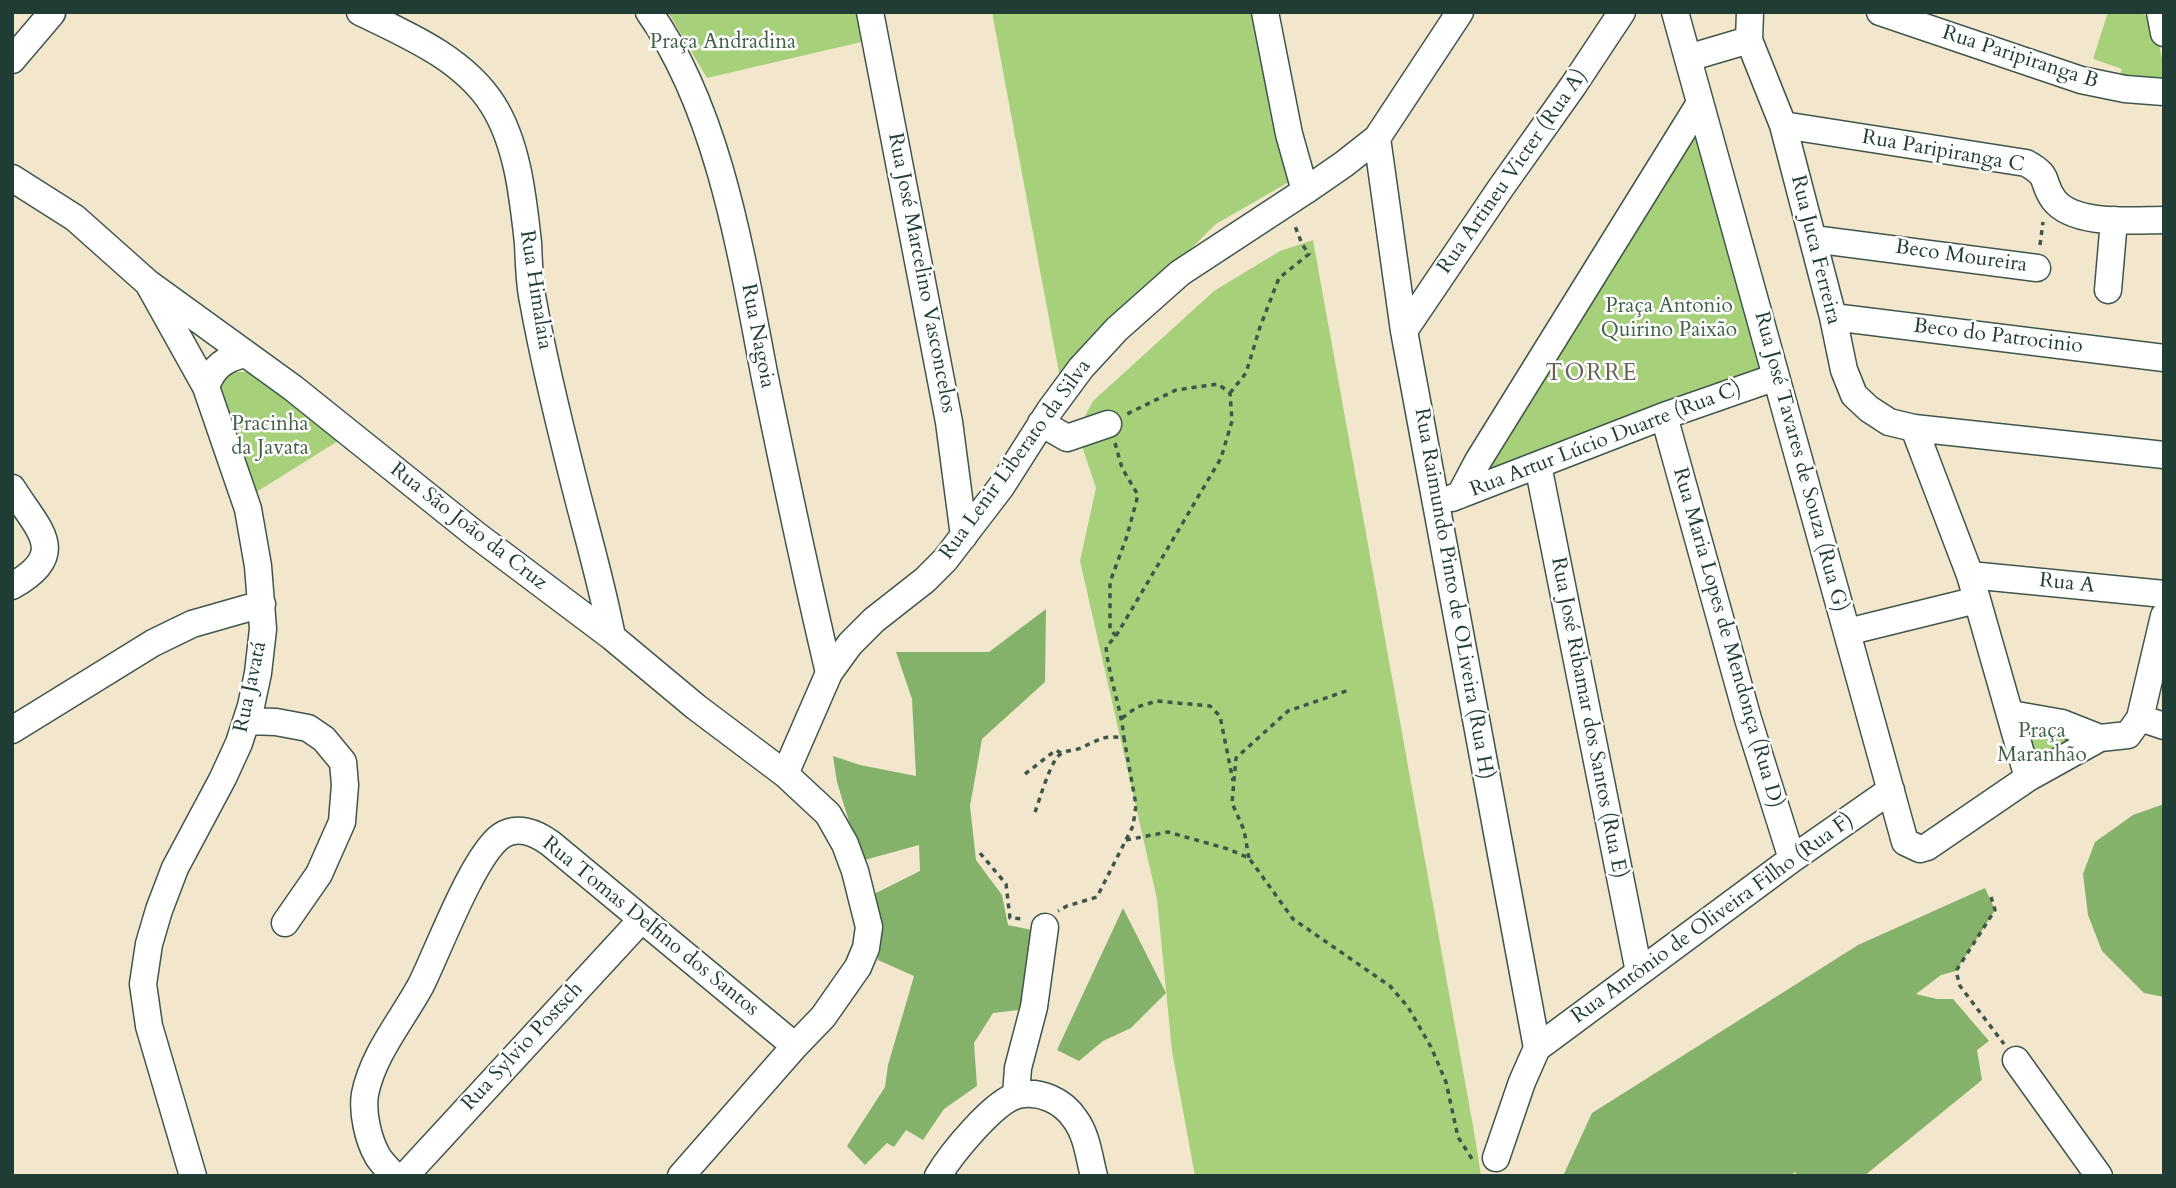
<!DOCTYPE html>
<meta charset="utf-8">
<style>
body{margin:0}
#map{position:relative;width:2176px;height:1188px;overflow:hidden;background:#f2e7cd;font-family:Cardo,serif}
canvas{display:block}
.frame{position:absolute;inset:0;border:14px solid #1f3d34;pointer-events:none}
</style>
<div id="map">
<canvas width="2176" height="1188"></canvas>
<div class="frame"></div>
</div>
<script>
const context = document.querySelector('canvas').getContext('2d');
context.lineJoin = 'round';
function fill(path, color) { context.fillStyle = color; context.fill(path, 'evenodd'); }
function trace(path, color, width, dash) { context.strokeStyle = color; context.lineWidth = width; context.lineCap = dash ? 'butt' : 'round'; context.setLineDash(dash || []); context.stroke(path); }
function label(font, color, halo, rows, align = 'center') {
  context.font = font + ' Cardo,serif'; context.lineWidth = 5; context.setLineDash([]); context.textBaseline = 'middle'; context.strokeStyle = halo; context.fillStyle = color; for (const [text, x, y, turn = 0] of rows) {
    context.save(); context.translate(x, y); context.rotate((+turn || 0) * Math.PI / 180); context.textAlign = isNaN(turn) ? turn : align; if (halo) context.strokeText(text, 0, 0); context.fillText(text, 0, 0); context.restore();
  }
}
fill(new Path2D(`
 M668 12H865L870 40 707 78Z
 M992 12H1279L1308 171 1216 224 1060 378Z
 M2108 12C2125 12 2143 8 2154 23L2164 67 2162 81 2117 84 2122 69 2093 59Z
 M1696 120 1764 367 1486 472Z
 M1313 240 1475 1137 1481 1176H1195L1172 1051 1157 899 1080 561 1096 488 1077 431 1093 401 1214 291 1280 251Z
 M235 372H249L264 379 338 441 250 496 216 389 225 377Z
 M2011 714 2100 738 2028 778Z`), '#a7d07b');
fill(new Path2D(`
 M1046 609 1045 682 982 739 970 806 976 860 1002 895 1008 925 1032 930 1027 1009 993 1013 974 1043 977 1086 944 1109 923 1140 906 1130 894 1147 887 1143 865 1165 847 1146 885 1087 888 1065 914 976 878 960 880 934 870 896 920 871 919 845 861 861 837 782 833 756 860 765 916 776 912 699 896 652H989Z
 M2164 804V997L2144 993 2102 951 2088 915 2083 874 2095 842 2133 815Z
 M1985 888 1995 910 1956 971 1941 975 1916 994 1937 999H1953L1989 1041 1977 1050 1982 1080 1864 1176H1800L1794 1172 1792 1176H1563L1592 1113 1858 945Z
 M1123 908 1166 993 1131 1028 1103 1041 1079 1061 1057 1050Z`), '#85b26b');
const minor = new Path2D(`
 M360 12C408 35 464 59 493 105 518 145 523 198 528 243 529 262 529 282 533 301 544 362 559 423 574 482 587 534 602 584 612 637
 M649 12C720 112 742 259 765 378 785 476 806 575 829 673
 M870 12 949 422 964 536
 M1265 12 1289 134 1305 191
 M1675 12 1905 842 1920 849 1927 847 2028 778 2100 738
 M1750 12 1749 40 1783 125 1833 317 1844 370 1854 395 1869 409 1889 422 1914 428 2164 455
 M1880 12 2081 80 2125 89 2164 92
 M2160 12 2164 33
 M1688 58 1749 40
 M12 60 52 13
 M1783 125 2026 163C2052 177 2040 181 2054 200 2074 226 2134 220 2164 220
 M1377 138 1404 331 1537 1048
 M12 178 75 218 148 283 206 387 248 509 258 566 263 629 258 673 251 706 239 743 223 778 175 868 159 910 149 944 143 984 149 1026 193 1176
 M1813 239 2037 268
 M148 283 293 388 475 534 612 637 696 707 785 774 828 814 845 844 855 871 869 927 866 948 858 967 823 1017 795 1046 681 1176
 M2108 290 2114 220
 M1833 317 2164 358
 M1404 331 1500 189 1573 86 1622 12
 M206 387C213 367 225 358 246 354
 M1664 416 1748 719 1792 859
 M1041 423 1067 438 1108 424
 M1914 428 1970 575 2028 778
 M1538 465 1639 972
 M12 488C39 531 70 553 12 586
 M1460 495 1478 461 1700 103
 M1452 498 1664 416 1776 377
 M1970 575 2164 594
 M1847 632 1977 600
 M2011 714 2062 723 2100 738 2128 735 2140 718 2164 616
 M2140 718 2164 726
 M246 721 276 722 308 728 324 739 343 762 345 785 342 822 319 874 285 923
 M12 730 153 643 192 624 262 604
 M785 774 829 673 850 644 874 620 925 580 945 560 1001 487 1050 410 1081 368 1117 329 1180 273 1305 191 1344 164 1377 138 1460 12
 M2016 1060 2099 1176
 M1016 1095 1018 1068 1034 1007 1045 927
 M1496 1158 1522 1082 1537 1048 1792 859 1891 790
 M394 1176C389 1169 381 1163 377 1155 368 1139 362 1112 365 1094 373 1054 402 1020 421 985 438 951 473 856 501 836 517 825 536 833 550 843L795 1046
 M405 1176 642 919
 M938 1176C951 1154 994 1101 1018 1095 1040 1090 1063 1101 1075 1119 1087 1135 1089 1157 1094 1176`);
trace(minor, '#3f564b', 29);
trace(new Path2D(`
 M2040 245 2043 222
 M1230 393 1246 373 1260 327 1279 278 1309 254 1302 244 1295 226
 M1115 443 1122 468 1138 495 1127 536 1110 582V629L1116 636 1106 647C1109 678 1121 707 1124 738
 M1116 636 1221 458 1232 421 1230 393 1218 384 1176 390 1125 415
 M1122 718 1137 707 1157 701 1210 706 1220 716 1233 781
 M1025 774 1056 750 1061 753
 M1035 812C1040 799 1051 758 1062 753 1068 750 1076 751 1083 747 1100 739 1104 735 1124 738L1136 805 1133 826 1097 897 1067 906 1058 911
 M1126 840 1168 832 1228 849 1249 858 1293 919 1390 986 1408 1007 1431 1047 1446 1082 1458 1137 1474 1162
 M980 853 1006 884 1010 918 1025 919
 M1249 858 1244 830 1232 803 1236 758 1288 711 1349 690
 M1991 897 1995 910 1956 971 1960 986 2004 1044`), '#3f564b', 3.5, [5, 5]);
trace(minor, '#fff', 26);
label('21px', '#416246', '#fff', [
 ["Praça Andradina",723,43],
 ["Praça Antonio",1669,307],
 ["Quirino Paixão",1669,331],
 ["Pracinha",270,425],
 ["da Javata",270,449],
 ["Praça",2042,732],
 ["Maranhão",2042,756]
]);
label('21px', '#1f3d34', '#fff', [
 ["Rua Paripiranga B",2020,58,18],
 ["Rua Paripiranga C",1943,152,10],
 ["Rua Artineu Victer (Rua A)",1513,172,-55],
 ["Rua Juca Ferreira",1815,250,76],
 ["Beco Moureira",1961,257,8],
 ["Rua José Marcelino Vasconcelos",921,273,79],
 ["Rua Himalaia",535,290,81],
 ["Rua Nagoia",757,336,79],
 ["Beco do Patrocinio",1998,337,7],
 ["Rua Artur Lúcio Duarte (Rua C)",1606,440,-21],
 ["Rua Lenir Liberato da Silva",1016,460,-54],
 ["Rua José Tavares de Souza (Rua G)",1800,462,75],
 ["Rua São João da Cruz",468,527,38],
 ["Rua A",2067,584,6],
 ["Rua Raimundo Pinto de OLiveira (Rua H)",1453,594,80],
 ["Rua Maria Lopes de Mendonça (Rua D)",1727,638,74],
 ["Rua Javatá",251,687,-78],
 ["Rua José Ribamar dos Santos (Rua E)",1588,718,79],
 ["Rua Antônio de Oliveira Filho (Rua F)",1713,919,-36],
 ["Rua Tomas Delfino dos Santos",650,927,39],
 ["Rua Sylvio Postsch",523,1047,-47]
]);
context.letterSpacing = '2px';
label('23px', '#676259', '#fff', [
 ["TORRE",1592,375]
]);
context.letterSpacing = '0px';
</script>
